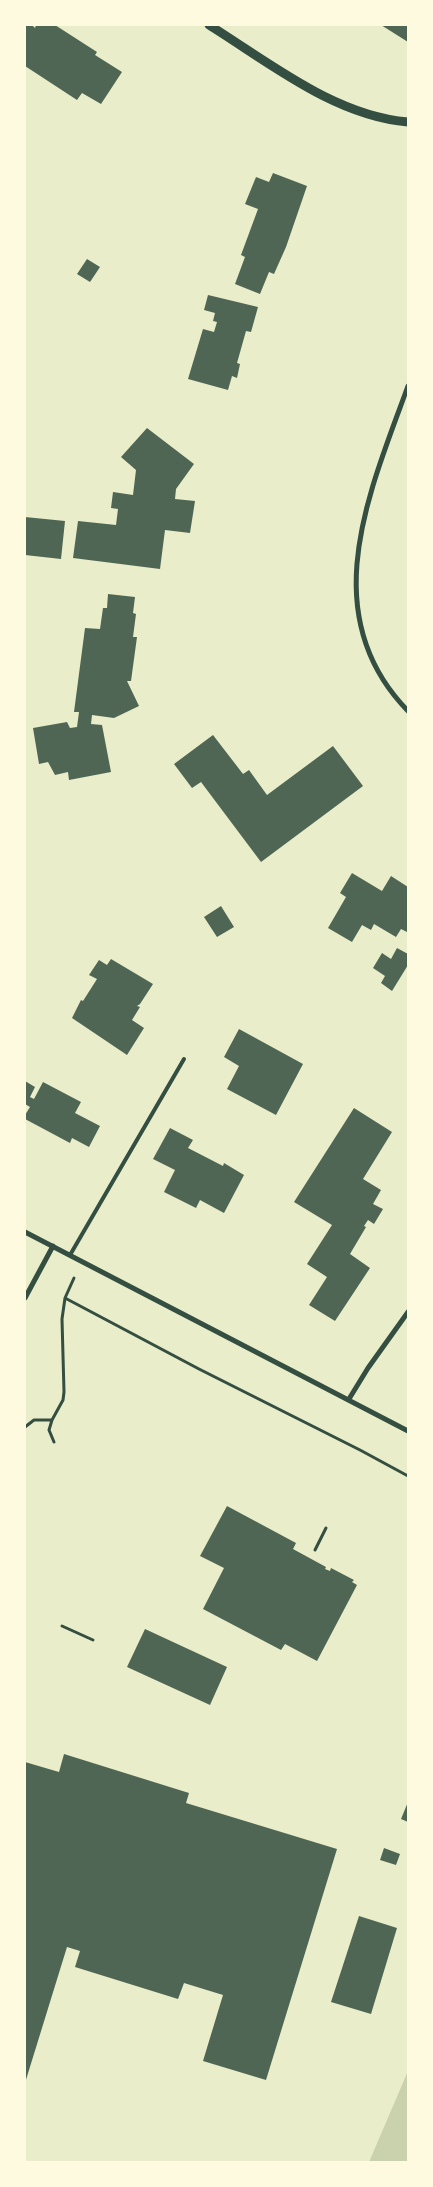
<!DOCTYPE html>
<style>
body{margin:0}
#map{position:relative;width:433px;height:2187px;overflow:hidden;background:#e9edc9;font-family:Figtree,sans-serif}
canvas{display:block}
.frame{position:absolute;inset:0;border:26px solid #fefae0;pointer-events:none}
</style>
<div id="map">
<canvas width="433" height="2187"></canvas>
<div class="frame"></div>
</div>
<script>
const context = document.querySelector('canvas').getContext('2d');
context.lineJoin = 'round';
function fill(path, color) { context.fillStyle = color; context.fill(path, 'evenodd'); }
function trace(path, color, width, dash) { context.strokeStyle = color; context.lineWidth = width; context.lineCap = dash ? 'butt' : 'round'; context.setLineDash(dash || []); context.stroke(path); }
fill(new Path2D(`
 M408 2071V2162H369Z`), '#cad2ad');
fill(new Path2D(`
 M25 25H32L35 28 36 25H55L97 52 95 55 122 72 101 104 82 93 77 100 25 66Z
 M381 25H408V42Z
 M273 173 307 186 286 247 274 274 269 272 260 294 235 284 245 257 241 255 258 209 245 204 256 177 269 182Z
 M87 259 100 267 90 282 77 274Z
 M208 295 258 307 251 332 246 331 237 363 240 364 237 378 232 376 228 390 188 379 203 329 214 332 217 322 213 321 215 313 204 310Z
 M147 428 194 464 176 489 175 499 195 501 190 533 165 530 160 569 73 558 78 521 116 525 118 509 111 508 113 492 133 495 136 470 121 457Z
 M25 517 65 521 61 559 25 555Z
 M108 594 135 597 133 613 136 614 133 637H137L131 681H127L139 706 114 718 92 715 91 724 102 725 111 772 69 780 68 772 55 775 48 762 39 764 33 728 67 722 70 728 77 727 79 712H74L85 628 100 629 103 608H107Z
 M213 735 243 774 249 770 267 795 333 746 363 786 261 862 201 782 192 788 174 764Z
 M352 873 382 891 391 876 408 887 407 932 401 929 396 937 374 924 371 930 362 925 352 942 328 928 346 897 340 893Z
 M221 906 234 927 217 937 204 917Z
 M397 948 408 954V965L392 991 381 983 385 976 373 968 382 953 391 959Z
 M111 959 153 984 140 1004 137 1006 140 1007 132 1020 144 1028 127 1055 72 1018 81 1000 83 1001 97 979 89 975 99 960 107 965Z
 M239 1029 303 1064 276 1115 227 1089 239 1066 224 1057Z
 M25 1081 35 1087 30 1097 34 1099 43 1082 81 1102 75 1113 100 1126 89 1147 72 1138 70 1143 25 1119V1115L30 1107 25 1104Z
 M354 1108 392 1132 363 1179 381 1190 373 1204 383 1209 374 1224 368 1220 364 1226 366 1227 350 1254 370 1268 335 1321 309 1305 327 1277 307 1264 332 1225 294 1202Z
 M170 1128 193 1140 188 1148 223 1166 224 1163 244 1175 224 1213 200 1200 196 1208 164 1192 175 1170 153 1159Z
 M227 1506 296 1543 293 1549 326 1567 325 1569 330 1571 331 1568 354 1580 352 1582 357 1585 317 1661 285 1644 281 1650 203 1609 224 1568 200 1556Z
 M145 1629 227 1667 210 1705 127 1667Z
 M64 1754 189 1793 186 1803 337 1849 266 2080 203 2061 223 1995 184 1983 178 1999 75 1967 80 1951 67 1947 25 2083V1762L59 1772Z
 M408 1802V1822L401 1819Z
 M384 1848 400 1854 396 1865 380 1860Z
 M359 1916 397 1928 371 2014 331 2002Z`), '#4f6655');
trace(new Path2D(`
 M65 1298 199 1369 360 1450 408 1476
 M52 1420 49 1430 54 1442
 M25 1427 34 1420H52L63 1400 64 1392 62 1319 65 1298 74 1278
 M315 1550 326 1528
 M62 1626 93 1640`), '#344e41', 3);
trace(new Path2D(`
 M70 1255 184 1059`), '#344e41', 4);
trace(new Path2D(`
 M408 386C369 493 314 615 408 711
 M25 1232 408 1431
 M25 1298 53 1246
 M349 1399 368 1368 408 1312`), '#344e41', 5);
trace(new Path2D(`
 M209 25C270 63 335 116 408 122`), '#344e41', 9);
</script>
